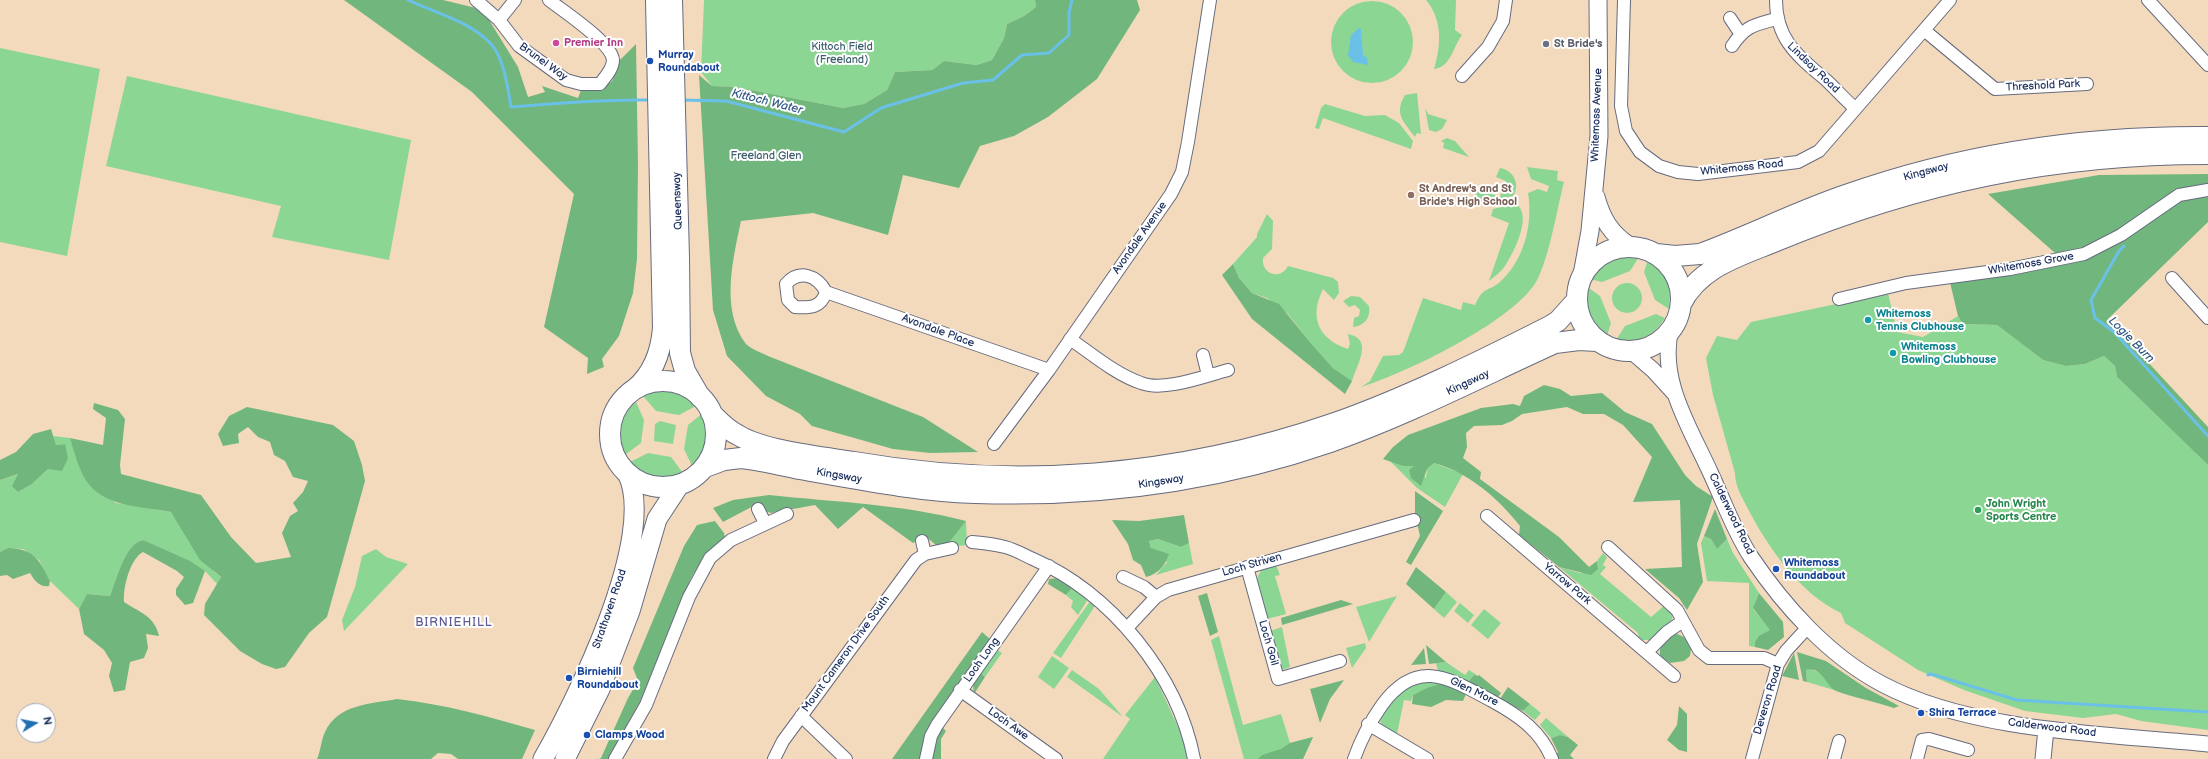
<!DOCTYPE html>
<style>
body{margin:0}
#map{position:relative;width:2208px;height:759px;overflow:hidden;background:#f4dabc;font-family:"Balsamiq Sans",sans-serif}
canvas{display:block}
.north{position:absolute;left:16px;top:703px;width:40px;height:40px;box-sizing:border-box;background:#fff;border:1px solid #a4acbf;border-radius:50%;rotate:80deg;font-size:11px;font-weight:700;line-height:16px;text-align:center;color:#1b2f5e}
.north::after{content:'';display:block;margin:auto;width:14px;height:18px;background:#1f6fb2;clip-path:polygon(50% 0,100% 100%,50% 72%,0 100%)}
</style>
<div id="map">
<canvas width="2208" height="759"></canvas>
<div class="north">N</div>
</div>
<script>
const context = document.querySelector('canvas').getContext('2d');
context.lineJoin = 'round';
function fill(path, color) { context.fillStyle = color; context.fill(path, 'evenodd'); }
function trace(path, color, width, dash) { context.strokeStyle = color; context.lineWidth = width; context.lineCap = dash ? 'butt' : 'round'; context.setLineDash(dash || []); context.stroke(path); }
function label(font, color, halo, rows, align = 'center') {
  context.font = font + ' "Balsamiq Sans",sans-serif'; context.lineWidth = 4; context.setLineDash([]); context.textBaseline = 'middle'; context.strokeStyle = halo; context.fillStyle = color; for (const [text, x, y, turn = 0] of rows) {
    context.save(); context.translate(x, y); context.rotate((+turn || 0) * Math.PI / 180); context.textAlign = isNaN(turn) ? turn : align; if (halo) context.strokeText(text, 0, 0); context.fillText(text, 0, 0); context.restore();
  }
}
fill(new Path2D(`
 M704 0H1035L1036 7 1024 16 1007 24 1004 38 992 60 977 65 944 61 932 70 895 72 887 90 864 104 843 108 736 87 712 86 701 72Z
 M1426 0H1456L1455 30 1462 35C1453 47 1451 67 1434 69 1441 46 1443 20 1426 0Z
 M1331 42a41 41 0 1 1 82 0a41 41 0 1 1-82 0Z
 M0 48 100 69 67 256 0 242Z
 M127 76 411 140 389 260 272 237 281 206 106 166Z
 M1417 93 1421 134 1417 133 1415 137C1403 121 1394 114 1405 95Z
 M1325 104 1365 116 1385 115 1399 123 1413 141 1411 149 1323 118 1319 129 1315 128 1321 108Z
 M1425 108 1428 114 1447 120 1442 129 1436 132 1429 130Z
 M1447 138 1455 141 1469 157 1443 148 1444 143 1441 141Z
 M1527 167 1558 171 1557 180 1564 182C1557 209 1549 259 1536 282 1512 322 1406 373 1361 387L1370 381 1383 356 1399 355 1403 352 1423 298 1461 310 1463 302 1475 305C1484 284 1490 293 1503 279 1525 257 1533 222 1528 193L1538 189 1547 192 1549 186 1531 179Z
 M1500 168C1513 170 1521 184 1513 196L1479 202 1474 201 1478 189 1500 197 1506 181 1496 177Z
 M1516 204C1533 215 1514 252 1505 266 1501 272 1494 277 1489 281L1509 223 1491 216 1493 209Z
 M1267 214 1273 221 1272 249 1263 258C1261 274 1280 281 1288 266L1333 278 1338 282 1339 293 1334 300 1323 289C1309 317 1318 339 1348 349L1350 344 1348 334C1374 339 1357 364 1352 381L1333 368 1309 341 1288 314 1267 298 1252 293 1239 278 1233 264 1257 237V234Z
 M1621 256 1639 257 1630 271 1602 282 1590 279 1603 263Z
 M1648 259C1667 272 1672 287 1669 309L1655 300 1644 272Z
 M1612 298a15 15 0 1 1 30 0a15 15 0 1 1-30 0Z
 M1586 286 1600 296 1611 323 1607 336C1588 324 1583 308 1586 286Z
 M1888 293 1897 332 1923 337 1958 316 1963 324 1997 325 2043 360 2066 366 2085 364 2104 356 2115 366 2117 377 2208 465V730L2141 721 2116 714 2083 718 2025 711 1964 690 1918 670 1845 623 1841 613C1800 594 1767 546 1747 507 1741 495 1735 486 1735 473L1713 395 1706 358 1717 336 1737 340 1751 322Z
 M1351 296 1360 297 1369 306C1371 318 1364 326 1353 327L1354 318 1359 316 1360 310 1355 305 1349 307 1343 301Z
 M1656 314 1665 318C1653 337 1638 343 1616 340L1625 326Z
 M661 390 679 393 696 406 679 415 656 411 643 396Z
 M636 402 644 420 641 443 625 455C617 435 619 416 636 402Z
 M703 413C711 432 710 454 692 466L684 449 688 425Z
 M660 421 676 425 673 444 654 441 655 424Z
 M53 436 70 438 85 479 116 503 171 512 214 572 221 577 217 584 205 571 143 540C125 543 116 581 110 596L87 594 79 609 50 581 39 560 23 549 8 548 0 552V480L19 474 18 492 32 484 48 469 65 444 56 445Z
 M648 453 671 457 683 473C664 481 645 479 630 462Z
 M1389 460 1403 466H1415L1426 478 1427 469 1434 463 1463 474 1445 507 1417 488Z
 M966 521 967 545 950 547 948 544Z
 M1704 536 1711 539 1717 549 1727 539 1733 553 1759 593 1753 609 1771 630 1755 642V647L1749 646V583L1707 581 1701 543Z
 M1158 539 1181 547 1189 543 1193 564 1156 575 1167 562 1151 548 1149 541Z
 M376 549 386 557 408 564 344 631 342 620 355 587 362 556Z
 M1603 553 1607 557 1603 565 1606 567 1600 574 1651 617 1665 605 1673 614 1672 620 1650 640H1639L1638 633 1559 567 1580 573 1598 569 1597 561Z
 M1276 565 1280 575 1275 576 1286 614 1267 619 1257 582 1258 576 1262 569Z
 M1073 587 1088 599 1078 615 1071 607 1073 601 1066 595Z
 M1446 592 1457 602 1444 618 1434 609Z
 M1397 596 1369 642 1356 607Z
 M1091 600 1095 605 1093 609 1061 658 1053 653Z
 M1460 603 1474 615 1468 623 1454 611Z
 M1484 609 1501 623 1488 639 1471 625Z
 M1282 627 1290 667 1282 670 1270 631Z
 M1219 636 1243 725 1281 714 1290 743 1313 737 1303 759H1244L1211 640Z
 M1365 643 1366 648 1352 668 1346 648Z
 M996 649 1002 653 985 677 979 672Z
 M1052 656 1069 668 1054 689 1038 677Z
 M1446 662 1465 675 1469 670 1475 674 1466 684 1438 671 1436 663Z
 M1809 669 1822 673 1834 690 1807 682 1806 670Z
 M1072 670 1099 689 1123 717 1067 677Z
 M1155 677 1184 740 1187 759H1103L1130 719 1125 715Z
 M1422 681 1443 683 1413 695 1411 701 1404 700 1397 734C1388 733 1380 727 1380 718L1401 690Z
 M1530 704 1541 713 1535 720 1523 711Z
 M1546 718 1568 737 1560 735 1551 738 1540 725Z`), '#8cd693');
fill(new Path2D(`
 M344 0H443L476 8 486 15 518 67 528 97 545 92 542 86 578 98 581 90H600L612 81 619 61 636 44 638 164 637 259 633 293 619 336 602 359 604 367 587 374 588 358 544 327 574 194 472 92Z
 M1035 0H1137L1140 10 1097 79 1048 117 1014 136 980 146 959 188 903 175 888 235 813 213 741 221C733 259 720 310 746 344 751 349 762 353 768 356L923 417 978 452 930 453 893 449 812 426 800 414 766 396 727 356 713 310 699 75 712 86 736 87 843 108 864 104 887 90 895 72 932 70 944 61 977 65 992 60 1004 38 1007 24 1024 16 1036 7Z
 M2208 174V222L2108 319 2208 427V465L2117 377 2115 366 2104 356 2085 364 2066 366 2043 360 1997 325 1963 324 1958 316 1948 274 2055 253 1988 194 2099 175Z
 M1233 264 1239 278 1252 293 1279 304 1309 341 1333 368 1352 381 1345 394 1252 319 1222 275Z
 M1544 385 1560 389 1571 396 1602 393 1625 412 1652 424 1685 475 1696 486 1713 497 1697 544 1703 582 1687 610 1679 598 1645 569 1682 567 1680 500 1633 502 1652 457 1623 425 1604 414H1583L1567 407 1522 414 1512 421 1502 425 1474 426 1466 433 1467 447 1463 458 1481 472 1480 479 1559 537 1589 567 1597 561 1598 569 1591 575 1559 567 1519 535 1520 526C1499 499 1468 472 1434 463L1427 469 1421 486 1411 478 1409 470 1414 466H1403L1383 459 1393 447 1408 435 1481 408 1513 404 1520 406 1524 396Z
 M94 403 118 410 125 419 120 465 121 474 201 495 231 537 256 563 291 557 282 533 290 516 298 511 293 503 303 492 308 481 293 477 285 461 274 455 270 442 258 437 248 427 238 434 239 443 223 446 218 434 229 416 247 407 333 425 354 441 362 465 365 481 327 617 309 633 285 667 276 669 262 664 240 651 204 615 205 604 221 577 200 560 171 512C141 506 103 508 85 479 78 467 74 451 70 438L103 445 106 418 93 409Z
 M51 429 56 445 65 444 68 458 62 471 48 469 32 484 18 492 12 486 18 474 0 480V460L16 452 33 434Z
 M1415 491 1443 511 1411 565 1406 562 1420 536 1415 514Z
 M769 495C835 502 901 504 966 521L948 544 936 545 925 536 913 543 863 507 838 529 815 505 771 513 765 511 759 503 723 522 713 508 733 500Z
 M1715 509 1727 539 1717 549 1711 539 1704 536Z
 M1184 515 1189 543 1181 547 1158 539 1149 541 1151 548 1169 554C1165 566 1158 574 1146 577L1141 565 1133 560 1128 544 1112 520 1139 521Z
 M715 521 724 533 725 538 705 554 690 580 647 689 608 759H599L601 758 628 698 638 681 633 668 684 546 697 525Z
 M143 540 190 561 205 571 193 603 185 605 176 595V589L184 577 177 571 143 552C130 559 123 587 124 602 139 612 155 616 159 636L146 634 148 648 144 658 130 662 125 690 114 692 109 676 112 663 104 650 84 634 79 609 87 594 110 596C116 581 125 543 143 540Z
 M8 548C34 549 39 559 50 581L49 586C40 588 34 580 30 573L13 579 7 575 0 576V552Z
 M1416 567 1446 592 1434 609 1406 584Z
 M1058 578 1073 587 1066 595 1048 584 1049 579Z
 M1207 593 1218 632 1210 636 1198 596Z
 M1759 593 1783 622 1784 637 1768 650 1755 647V642L1759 636 1770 630 1753 608Z
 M1341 600 1353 604 1282 625 1281 618Z
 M982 632 991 640 921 759H892Z
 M1675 633 1686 638 1691 649 1690 656 1684 661 1670 663 1660 656C1659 643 1665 639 1675 633Z
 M1426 645 1446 662 1429 664Z
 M1424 648 1426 664 1411 665Z
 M1797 652 1826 661 1866 688 1899 706 1894 708C1883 704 1841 694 1834 690 1824 682 1822 667 1806 670L1807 682 1803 681Z
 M1794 653 1799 680 1782 676Z
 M979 672 985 677 974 694 973 685Z
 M1475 674 1477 676 1479 675 1501 693 1498 697 1466 684Z
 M1344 680 1330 699 1320 723 1310 689Z
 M1443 683 1466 694 1463 701 1446 700 1431 707 1412 704 1413 695 1427 688Z
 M1508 687 1530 704 1523 711 1500 699Z
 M397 699C444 704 490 717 535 730L522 759H458L451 754 438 753 431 759H317C321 750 321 740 325 732 338 704 370 704 397 699Z
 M1679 706 1687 714V752L1679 750 1667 740 1677 725Z
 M941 726 946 731 941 739V759H929Z
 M1560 735 1568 737 1578 745 1570 755 1574 759H1557L1556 755 1558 752 1551 738Z
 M1313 737 1303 759H1258L1262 755 1281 749 1290 743Z`), '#71b77d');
fill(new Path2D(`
 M1359 28 1361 29 1363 55 1367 58 1368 65 1353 62 1348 55 1351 35Z`), '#6bc0e8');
trace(new Path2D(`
 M408 0C435 13 470 21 491 44 504 58 508 89 511 107 557 103 605 99 651 100
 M682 100 726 101 844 132 881 108 963 83 993 80 1022 55 1049 53 1069 35V13L1072 0
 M2124 246 2119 251 2091 300 2095 318 2114 332 2208 436
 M1928 675 1931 674 2017 700 2208 712`), '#6bc0e8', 3);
const minor = new Path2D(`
 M476 0 499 20 519 46 566 80 581 84H600C605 77 613 69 613 60 612 43 563 11 549 0
 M1624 0 1621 106 1626 131 1640 152 1659 166 1678 172 1698 174 1798 162 1819 151 1950 0
 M1776 0C1776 40 1798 56 1826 80 1836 89 1845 100 1855 108
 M2148 0 2208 65
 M1730 18 1740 33
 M499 20 515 0
 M1924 30 1995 89 2087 84
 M1732 46C1745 26 1754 25 1776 19
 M1462 76 1488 47 1503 21 1506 0
 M2172 278 2208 318
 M826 292C821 308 810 308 795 307L788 300 786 284C799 269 817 275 826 292L1049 370
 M1839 299 1906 283 2010 269 2084 254 2121 235 2179 195 2208 190
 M1070 339C1092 354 1115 374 1141 383 1164 392 1205 376 1228 370
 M1203 355 1208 375
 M994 444 1049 370 1171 194 1182 172 1188 142 1210 0
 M758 509 765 523
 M1487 516 1674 676
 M972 542C983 543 994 544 1005 547 1014 549 1024 555 1033 559 1111 593 1178 675 1194 759
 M1608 547 1677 610 1699 650 1709 658H1764L1778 664
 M925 554 952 548
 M1247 567 1278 679 1340 661
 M1123 577 1144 587 1156 597
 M1127 628 1156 597 1168 590 1414 520
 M1647 652 1667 632 1683 621
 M960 690 1056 759
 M801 716 846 759
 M1368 724 1427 759
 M615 759 646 705 689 597 710 558 731 540 787 514
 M774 759 783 741 916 560 925 554 922 541
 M926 759 931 736 937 725 1049 566
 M1354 759C1361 739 1370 722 1382 705 1417 657 1449 678 1492 701 1518 715 1541 731 1552 759
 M1752 759 1778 664 1786 651 1808 627
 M1834 759 1839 741
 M1917 759 1922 740 1929 739 1968 750`);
const tertiary = new Path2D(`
 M1671 329C1658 380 1691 429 1711 474 1724 502 1734 531 1751 557 1784 606 1829 656 1882 684 1972 732 2107 734 2208 744
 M1631 351 1653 370 1674 393
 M2043 759 2046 729`);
const secondary = new Path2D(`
 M1596 197C1602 219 1611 234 1630 246
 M1582 275 1590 231 1599 136 1598 0`);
const primary = new Path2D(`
 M543 759C576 701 659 535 627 473
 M565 759 600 689 630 611 657 519 680 484`);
const trunk = new Path2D(`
 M672 0 679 257 680 353 685 371 700 397
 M1577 299a52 52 0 1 1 104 0a52 52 0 1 1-104 0Z
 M1656 254 1675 256 1700 254C1749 236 1796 212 1846 195 1962 154 2085 136 2208 137
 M1681 304C1699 267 1740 256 1776 241 1919 182 2054 154 2208 154
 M610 434a53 53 0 1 1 106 0a53 53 0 1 1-106 0Z
 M635 389C654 373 661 352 663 328L656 0
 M711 413C719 421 727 430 738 435 764 451 822 457 854 462 1015 490 1178 477 1332 424 1404 399 1481 361 1550 326L1558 321 1576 301
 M705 467 724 460 741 458C760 460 780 465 799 469 857 479 916 491 975 493 1095 497 1217 481 1330 442 1407 415 1480 377 1555 343L1579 340 1597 341`);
trace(minor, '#676b7f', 14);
trace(tertiary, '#676b7f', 17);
trace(secondary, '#676b7f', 19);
trace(primary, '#676b7f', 21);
trace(trunk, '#676b7f', 22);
trace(minor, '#fff', 12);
trace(tertiary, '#fff', 15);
trace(secondary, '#fff', 17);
trace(primary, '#fff', 19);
trace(trunk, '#fff', 20);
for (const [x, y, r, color] of [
 [556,43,4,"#d1479c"],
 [1546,44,4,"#6b7280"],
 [650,61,4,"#1a4fb4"],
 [1411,195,4,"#8d6e63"],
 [1868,320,4,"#0f9aa8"],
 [1893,353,4,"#0f9aa8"],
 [1978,510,4,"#2e9e5b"],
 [1776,569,4,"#1a4fb4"],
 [569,678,4,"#1a4fb4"],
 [1921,713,4,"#1a4fb4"],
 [587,735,4,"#1a4fb4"]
]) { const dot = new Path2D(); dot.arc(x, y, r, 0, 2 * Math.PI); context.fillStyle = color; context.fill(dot); trace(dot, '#fff', 1.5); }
label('bold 11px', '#b23c85', '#fff', [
 ["Premier Inn",564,43]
], 'left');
label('bold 11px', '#5b616d', '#fff', [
 ["St Bride's",1554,44]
], 'left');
label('11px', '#3d616e', '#fff', [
 ["Kittoch Field",842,47],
 ["(Freeland)",842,60],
 ["Freeland Glen",766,156]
]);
label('bold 11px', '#164399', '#fff', [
 ["Murray",658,55],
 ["Roundabout",658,68],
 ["Whitemoss",1784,563],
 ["Roundabout",1784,576],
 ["Birniehill",577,672],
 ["Roundabout",577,685],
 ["Shira Terrace",1929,713],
 ["Clamps Wood",595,735]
], 'left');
label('11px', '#1b2f5e', '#fff', [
 ["Brunel Way",543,62,36],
 ["Lindsay Road",1813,68,44],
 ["Threshold Park",2043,86,-3],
 ["Whitemoss Avenue",1597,115,-88],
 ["Whitemoss Road",1742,168,-6],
 ["Kingsway",1926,172,-15],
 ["Queensway",678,201,-92],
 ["Avondale Avenue",1140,238,-55],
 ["Whitemoss Grove",2031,264,-10],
 ["Avondale Place",938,331,20],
 ["Kingsway",1468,383,-25],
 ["Kingsway",839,476,10],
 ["Kingsway",1161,482,-9],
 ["Calderwood Road",1731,514,64],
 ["Loch Striven",1252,565,-16],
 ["Yarrow Park",1567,584,40],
 ["Strathaven Road",610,609,-71],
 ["Loch Goil",1268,643,74],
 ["Mount Cameron Drive South",846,654,-54],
 ["Loch Long",982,660,-54],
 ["Glen More",1474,692,26],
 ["Deveron Road",1768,700,-73],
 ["Loch Awe",1008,724,36],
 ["Calderwood Road",2052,728,7]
]);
label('bold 11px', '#785e54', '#fff', [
 ["St Andrew's and St",1419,189],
 ["Bride's High School",1419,202]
], 'left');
label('bold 11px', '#0d838f', '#fff', [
 ["Whitemoss",1876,314],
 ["Tennis Clubhouse",1876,327],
 ["Whitemoss",1901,347],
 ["Bowling Clubhouse",1901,360]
], 'left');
label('bold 11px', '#27864d', '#fff', [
 ["John Wright",1986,504],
 ["Sports Centre",1986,517]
], 'left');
label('italic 12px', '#335a87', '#fff', [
 ["Kittoch Water",767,102,14],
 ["Logie Burn",2131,340,45]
]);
context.letterSpacing = '1px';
label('12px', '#5b5b93', '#fff', [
 ["BIRNIEHILL",454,623]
]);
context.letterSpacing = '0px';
</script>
